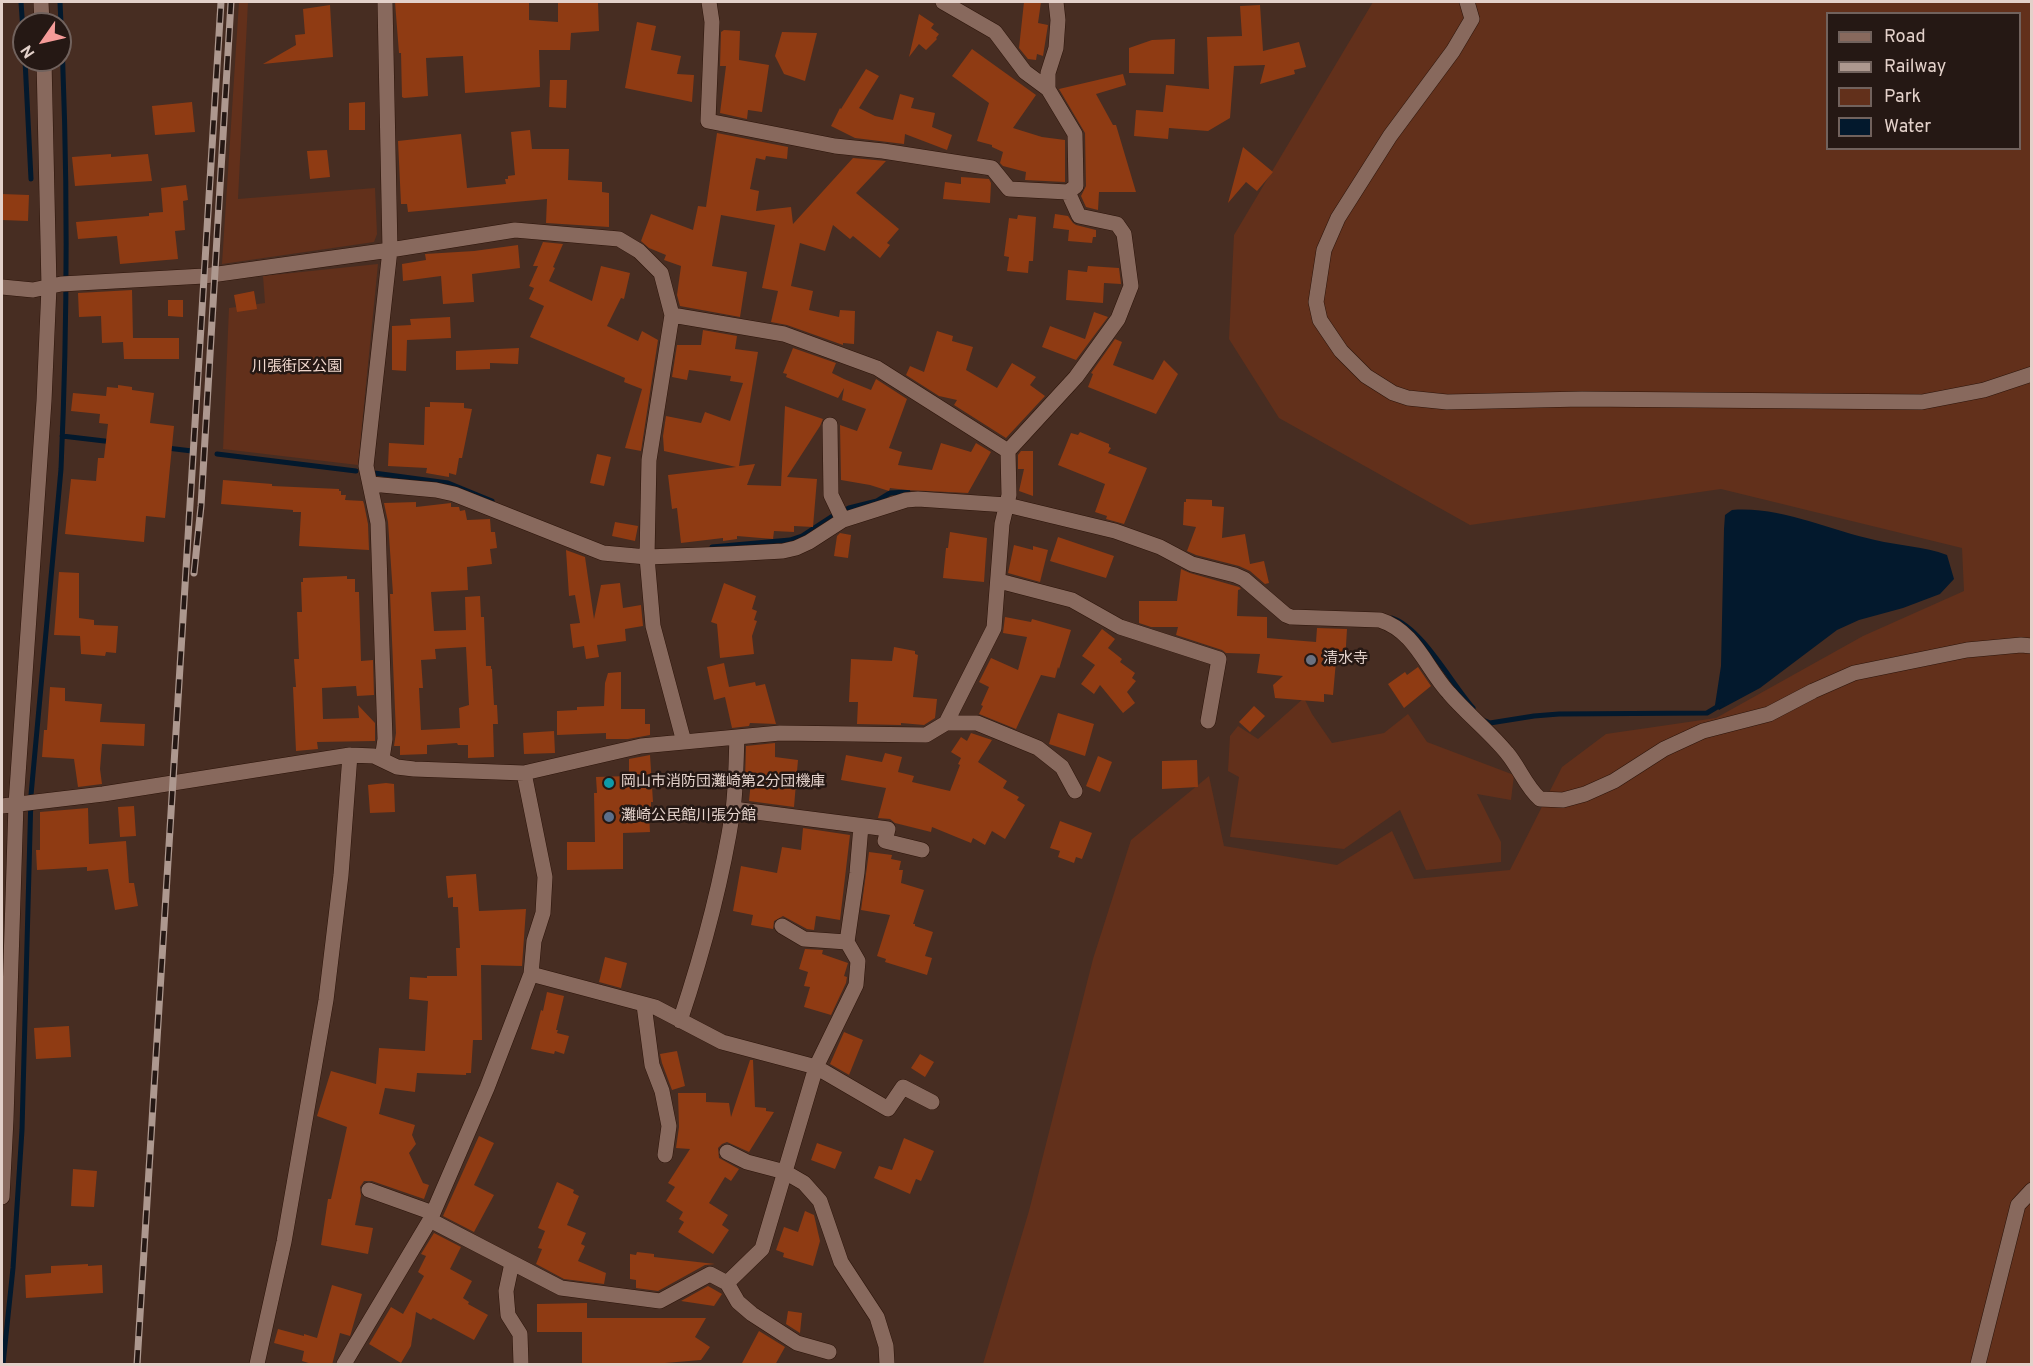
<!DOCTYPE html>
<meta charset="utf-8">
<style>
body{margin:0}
#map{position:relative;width:2033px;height:1366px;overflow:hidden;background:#472d22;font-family:Overpass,sans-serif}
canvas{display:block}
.frame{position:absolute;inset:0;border:3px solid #e3d1ca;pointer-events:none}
.legend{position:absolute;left:1826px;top:12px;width:195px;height:138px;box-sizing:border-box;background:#251814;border:2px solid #71625d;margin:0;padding:8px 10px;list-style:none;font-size:18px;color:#e3d1ca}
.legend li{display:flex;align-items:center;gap:12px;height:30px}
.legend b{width:30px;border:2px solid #71625d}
.north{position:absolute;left:12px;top:12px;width:60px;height:60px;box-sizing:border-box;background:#251814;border:2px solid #71625d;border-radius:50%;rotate:236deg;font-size:16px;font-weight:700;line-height:24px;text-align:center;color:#e3d1ca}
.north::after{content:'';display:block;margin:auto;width:21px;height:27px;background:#f59b98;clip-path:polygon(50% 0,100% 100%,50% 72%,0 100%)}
</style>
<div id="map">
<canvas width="2033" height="1366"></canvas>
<div class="frame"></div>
<ul class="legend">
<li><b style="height:8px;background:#88695d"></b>Road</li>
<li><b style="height:8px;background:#ad988f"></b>Railway</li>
<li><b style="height:16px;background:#62301b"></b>Park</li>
<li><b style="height:16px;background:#03192d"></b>Water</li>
</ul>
<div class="north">N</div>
</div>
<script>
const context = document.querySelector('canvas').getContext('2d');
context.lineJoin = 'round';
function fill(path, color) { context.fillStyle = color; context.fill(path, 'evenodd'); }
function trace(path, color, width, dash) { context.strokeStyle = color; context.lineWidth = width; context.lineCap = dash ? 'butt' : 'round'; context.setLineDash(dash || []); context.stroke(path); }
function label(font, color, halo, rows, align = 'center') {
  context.font = font + ' Overpass,"Noto Sans JP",sans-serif'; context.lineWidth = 5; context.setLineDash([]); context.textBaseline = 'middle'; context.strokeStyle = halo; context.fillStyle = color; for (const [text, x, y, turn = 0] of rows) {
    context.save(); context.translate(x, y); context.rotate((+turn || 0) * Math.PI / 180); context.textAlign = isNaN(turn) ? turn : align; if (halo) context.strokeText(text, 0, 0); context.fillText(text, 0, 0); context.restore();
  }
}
fill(new Path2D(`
 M239 2H248L238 199 375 188 377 234 374 242 222 264Z
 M1373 2H2031V1364H983L1029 1211 1093 959 1131 840 1209 776 1224 846 1337 865 1392 831 1414 879 1510 870 1562 767 1606 734 1716 718 1863 636 1964 591 1962 548 1721 489 1470 525 1279 418 1229 339 1234 235ZM1828 14H2020V148H1828Z
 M378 264 358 465 223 449 229 308 265 303 263 276Z
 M1304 698 1312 714 1332 743 1384 733 1408 714 1427 742 1514 775 1511 800 1477 794 1501 842V862L1426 870 1400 810 1344 849 1230 837 1239 777 1228 771 1230 736 1238 726 1258 739Z`), '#62301b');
fill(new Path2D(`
 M1732 510C1781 506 1828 530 1875 540 1899 546 1924 546 1947 555L1954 579 1940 594 1903 608 1859 620 1837 630 1760 688 1719 710 1715 705 1721 666 1724 529 1725 515Z`), '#03192d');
trace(new Path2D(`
 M21 2 24 46
 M25 60 31 179
 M62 436 113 442
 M167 448 192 451
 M217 454 356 471
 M374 473 448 483 492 501
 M712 547 790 540 802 536 831 517 849 508 877 501 890 493 908 492
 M1392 618C1422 628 1451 683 1473 708
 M1483 720 1490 723 1534 716 1559 714 1707 713 1722 704
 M3 1364 13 1268 22 1130 31 795 61 469C68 313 68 157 60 2`), '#03192d', 5);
fill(new Path2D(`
 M395 2H529V20L558 22V2H598L599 31 571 33 570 50H539L540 87 465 93 463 56 426 58 428 96 404 98 402 97 401 53H399Z
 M1024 2H1041L1038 23 1048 25 1043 56 1037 54 1036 60 1028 59 1019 48Z
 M330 5 333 57 263 64 296 45 295 35 305 34 303 9Z
 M1260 5 1263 51 1299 42 1306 67 1294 70 1295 74 1260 84 1265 65 1234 66 1230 118 1208 131 1169 128 1168 139 1134 136 1136 110 1163 112 1166 85 1209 89 1207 37 1242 36 1240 6Z
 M919 14 934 24 931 28 939 34 936 38 937 39 926 50 919 44 909 57Z
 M637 22 656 26 651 50 681 56 677 74 694 75 692 102 625 88Z
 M724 30 740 31 739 60 769 65 762 112 748 110 747 119 720 113 726 66H720L721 32Z
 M782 32 817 33 805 81 784 74 775 56Z
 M1175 39 1174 74 1129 73V48L1152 40Z
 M972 49 1036 95 1013 128 1042 137 1065 140V182L1025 180 1026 172 1003 166 1000 163 1003 152 992 147V145L977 141 989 103 952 76Z
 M866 69 879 76 859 108 875 116 893 120 900 94 914 98 911 108 935 113 932 127 952 135 947 150 905 134 904 144 855 138 831 126 840 108 841 109Z
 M1123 74 1126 85 1096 94 1113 125H1116L1136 192H1099L1098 210 1086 207 1081 196 1086 186 1085 133 1059 89Z
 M550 80H567L566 108 549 107Z
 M192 102 195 132 155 135 152 106Z
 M365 102V130H349V103Z
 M530 130 532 149H569L568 180 602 182V192L609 193V227L546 223 547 199 408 212 407 204H401L398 141 461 134 467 188 506 184 505 179H508V176L515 175 511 132Z
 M717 133 788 147 787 159 766 156 765 160 756 158 750 189 759 191 756 211 791 207 793 224 853 158 886 161 856 193 899 229 887 243 890 245 880 258 853 236 850 239 833 225 825 251 800 243 791 286 813 291 809 310 839 317 840 310 855 311 854 344 843 343V345L787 325 771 322 778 291 762 288 775 225 721 215 712 266 747 272 740 317 680 306 677 295 681 266 664 260 666 255 649 248 641 241 651 214 693 230 698 206 706 207Z
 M1243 147 1273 172 1257 191 1246 182 1228 203Z
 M327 150 330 177 310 179 307 151Z
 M111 154V157L148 154 152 181 75 186 72 157Z
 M961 177 989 179 991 183 990 203 943 199 945 182 961 184Z
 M186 185 188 200 183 201 185 230 175 231 178 259 120 264 117 236 78 239 76 222 149 216V213L163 212 161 188Z
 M2 194 29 195 28 221 2 220Z
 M1055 214 1068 216 1073 223 1076 225 1096 230V237H1093L1092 243 1068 241 1069 230 1053 228Z
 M1018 215 1036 217 1033 261H1029L1028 273 1007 271 1009 257 1004 256 1009 218 1017 219Z
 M543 242 563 244 553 267 555 268 549 281 592 301 601 266 630 273 624 299 621 298 607 326 638 341 642 331 658 340 641 451 625 448 642 389 624 382 625 378 530 337 544 306 529 299 534 288 529 286 538 266H533Z
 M518 245 520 268 472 274 474 302 443 304 441 276 403 281 402 264 426 260 425 254 474 251Z
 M1088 266 1119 268 1121 284 1104 283 1103 303 1066 300 1068 270 1087 272Z
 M132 290 133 338H179V359H124L123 342 102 343 101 316 79 317 78 293Z
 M254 291 257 309 237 312 234 295Z
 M168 300H183V317L168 316Z
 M1094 312 1108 317 1076 360 1042 347 1050 326 1085 339Z
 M450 317 451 338 407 340 406 371 392 370V326L411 325 410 319Z
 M703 330 737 336 735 349 758 352 739 466 755 464 747 485 781 486 785 406 823 419 820 426 787 477 817 479 813 527 794 526V532L774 531 773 539 737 536V539L723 541V538L681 543 677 508 672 509 668 475 736 467 664 451 663 436 666 416 701 423 705 412 730 421 743 383 730 381 731 376 689 370 687 380 672 377 677 345H701Z
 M937 331 953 336 952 341 973 347 966 370 997 388 1012 363 1036 377 1030 385 1045 396 1006 438 954 405 957 400 939 396 906 375 910 366 924 372Z
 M1115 339 1122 342 1113 365 1153 380 1164 360 1178 374 1156 414 1088 387 1093 374 1091 373Z
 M519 348 518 364 490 363V369L456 370V351Z
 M793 348 836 363 832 373 844 379 871 390 876 379 907 399 889 448 902 452 898 465 932 470 941 443 971 452 976 443 991 452 968 493 907 490 890 488 889 491 870 485 841 480 840 425 857 431 866 409 842 400 844 388 838 398 786 377 787 374 783 373Z
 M118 385 132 387V390L154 393 150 423 174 426 165 518 146 516 144 542 65 534 71 479 96 481 98 458H104L108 424 99 423 100 414 71 411 73 393 106 396 107 387 118 388Z
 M430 402 464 403V408L472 409 462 458H459L456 475 449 473V477L426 473 427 468 388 466 389 443 424 445 425 407H430Z
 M1080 432 1109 444V447L1111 448 1108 453 1147 468 1124 524 1106 519 1107 516 1095 512 1105 484 1058 465 1071 433 1078 435Z
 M1021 451H1033V496L1019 491 1024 469H1018V455Z
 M597 454 611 457 604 486 590 483Z
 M223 480 272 484V486L339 489V491H341V495H346L345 500 363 501 364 504 368 524 369 550 299 546 301 512H293V510L221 504Z
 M1186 499 1212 500V506L1224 507 1222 538 1245 534 1250 564 1264 561 1269 583 1265 584 1250 571 1239 566 1196 555 1187 551 1196 527 1183 525 1184 502H1186Z
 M416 502V507L451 503V507H459L460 511 465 510 467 520 490 519 491 532H495L497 548 490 549 492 564 467 567 468 590 431 592 434 631 466 630 465 597 480 596 481 617H484L486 666H491V669H492L494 705H497L498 724H493L494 757 468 758V745H458L457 743 427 745V754L400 755V746H394L396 733 390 594H393L388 522 384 503ZM466 647 469 705 459 708 460 728 421 730 419 688H423L421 660 436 659 435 649Z
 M615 522 638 526 635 541 612 536Z
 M950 532 987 538 984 582 943 578 946 548H948Z
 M840 533 851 535 848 558 834 556 837 536Z
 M1058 537 1114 556 1106 578 1050 561Z
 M1014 545 1033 550V546L1048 550 1040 582 1008 573Z
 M566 550 585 557 594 619 601 585 620 583 623 608 641 605 643 626 625 629 626 641 597 645 599 657 586 659 584 646 573 648 570 624 580 623 575 595 569 596Z
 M1181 569 1190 573 1239 587 1241 589 1238 590 1237 616 1267 617V638L1316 642 1317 628 1347 629 1345 662 1336 661 1333 695 1324 694V702L1275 698 1273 685 1283 676 1257 673 1260 654 1226 653 1222 650 1176 635 1178 627H1151L1139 623V601H1177Z
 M59 572 79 573V618L94 620V625L118 626 116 653 106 652 105 656 81 654 80 636 54 635Z
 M347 576V579H355V592H359L361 661 373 660 374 695 357 696 356 686 322 688 323 719 359 718 358 705 375 723V741L317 742 318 749 296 751 293 687H296L294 659H299L297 612H302L301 582H303V578Z
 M724 583 756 596 752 609 757 611 754 620 757 621 752 636 754 654 720 658 717 624 711 622Z
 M1005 617 1031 622 1032 619 1071 630 1059 669 1058 667 1055 678 1041 675 1016 729 979 714 983 706 981 705 989 687 979 682 991 658 1018 670 1027 637 1003 633Z
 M1102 629 1115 639 1108 648 1122 659 1120 662 1135 673 1132 678 1136 681 1127 692 1135 703 1123 713 1100 685 1094 694 1081 684 1095 665 1082 656Z
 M894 647 915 651V654L918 655 913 697 937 699 935 718 924 725 901 723V725L857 724 858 702H849L851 659 892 661Z
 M724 663 729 687 755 682 756 686 765 684 776 724 750 723 749 726 732 728 725 697 714 700 707 667Z
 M1418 667 1431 686 1404 708 1388 684 1405 672 1407 675Z
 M621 672V709H645V724H650V735L628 739H606V733L557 735V711L577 710V707L604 706 605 683 608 673Z
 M50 687 65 688V701L102 704 100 722 145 724 144 746 102 744 100 769 102 784 78 787 74 759 42 757 44 730H47Z
 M1254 706 1265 716 1250 732 1239 722Z
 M1058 713 1094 724 1085 756 1049 744Z
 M554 731 555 753 524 754 523 733Z
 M971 733 992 740 978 762 1007 781 1003 788 1019 797 1017 800 1025 805 1005 839 992 831 985 845 973 838 971 843 932 827 931 832 895 823 890 819 878 818 886 788 841 780 846 755 882 762 885 753 902 757 898 772 914 776 912 782 950 791 960 765 958 764 961 758 951 752 961 737 967 741Z
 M775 743V757L798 760 794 807 749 801 751 781 745 780 746 746Z
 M650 755 653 802H651V813H649L650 832 623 833V869L567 870V842H595L594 793H597L596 777 629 776V759Z
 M1098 756 1112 762 1100 792 1086 786Z
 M1197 760 1198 787 1162 789V761Z
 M386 783 394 784 395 812 370 813 368 785Z
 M134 806 136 836 120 837 118 807Z
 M88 808 89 844 126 841 129 883H134L138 906 115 910 108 869 87 871V867L37 870 36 850H40V812Z
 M1060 821 1092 833 1082 859 1076 857 1074 863 1058 857 1060 851 1050 848Z
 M803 828 850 835 840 920 816 916 814 930 807 929 783 916 774 921 773 929 751 925 753 915 733 911 741 866 777 873 782 847 801 850Z
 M869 852 892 855 891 859 901 861 899 870H903L901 883 924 890 913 924H915V926L933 932 925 956 932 958 927 975 885 962 886 959 877 956 890 915 861 910Z
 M476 874 479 911 526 909 522 966 481 965 482 1040H473L471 1073H466V1075L417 1073 415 1092 385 1088 379 1114 415 1125 412 1135 416 1144 409 1153 423 1183 429 1185 424 1199 372 1181H364L360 1187 361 1196 355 1225 373 1228 368 1254 321 1245 328 1199H331L347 1127 317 1116 331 1071 376 1084 379 1048 425 1051 428 1001 409 999 410 977 427 978V976H457L456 948H460L458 907H453V897L448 898 446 876Z
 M805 949 823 950 822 954 848 963 844 976 847 977 846 983 831 1015 804 1007 810 987 804 986 808 972 799 969Z
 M605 957 627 963 621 988 599 982Z
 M547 992 564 996 556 1030H558L557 1033 569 1036 564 1054 555 1051 554 1054 531 1049 541 1010 543 1011Z
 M69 1026 71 1057 36 1059 34 1028Z
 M844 1032 863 1040 849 1075 851 1076 830 1064Z
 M677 1051 685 1086 672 1090 662 1063 660 1054Z
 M920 1054 934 1062 925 1077 911 1068Z
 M750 1060H753L755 1107 766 1108V1111L774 1112 749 1152 727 1142 722 1144 718 1148 719 1158 739 1169 731 1181 725 1177 709 1203 728 1215 722 1225 729 1230 713 1254 678 1232 684 1222 679 1219 683 1212 666 1201 675 1187 668 1183 690 1149 676 1148 679 1127 678 1093H706V1102L729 1103 731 1117Z
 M479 1136 494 1143 474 1185 494 1195 474 1232 443 1216Z
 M904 1138 934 1151 921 1181 916 1179 910 1194 874 1178 879 1166 892 1170Z
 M817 1143 842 1152 835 1169 811 1160Z
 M73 1169 97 1171 94 1207 71 1206Z
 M557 1182 574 1190 573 1193 579 1196 567 1225 586 1233 581 1244 585 1246 578 1261 606 1273 604 1284 564 1279 536 1264 542 1249 538 1248 545 1231 538 1228Z
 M805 1211 814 1215 820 1241 813 1266 783 1257 784 1253 776 1250 784 1227 798 1232Z
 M434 1233 461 1247 450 1269 472 1281 463 1298 469 1302 468 1304 488 1315 474 1340 433 1318 431 1320 416 1312 411 1346 401 1363 369 1344 391 1307 403 1314 424 1276 418 1272 426 1256 421 1254Z
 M637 1252 654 1254V1257L715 1264 705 1265 658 1291 636 1288V1280L630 1279V1254L636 1255Z
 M88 1264V1266L102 1265 103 1293 26 1298 25 1275 51 1273V1266Z
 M332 1285 362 1294 351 1333 350 1336 340 1333 332 1365H315L302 1361 304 1351 274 1343 278 1329 304 1336V1334L317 1338Z
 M708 1286 722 1294 714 1306 681 1301Z
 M587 1303V1318H706L695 1337 710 1347 701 1360 641 1365H582V1332H537V1304Z
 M788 1311 802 1313 800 1333 786 1324Z
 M759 1331 785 1347 775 1365H741Z`), '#8f3b13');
const minor = new Path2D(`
 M41 2 42 24
 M943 2 995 32 1025 72 1048 89
 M1056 2 1058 20 1056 48 1048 73V89L1075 134 1076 186 1068 192
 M1467 2 1472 19 1453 51 1390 136 1338 218 1324 250 1316 302 1320 320 1341 351 1366 376 1393 393 1408 398 1447 402 1582 399 1922 402 1984 390 2032 374
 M2 287 33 290 61 284 204 276 390 250 515 230 619 239 639 251 661 273 672 315 649 460 647 557 653 626 684 742
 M672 315 784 334 877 368 1008 451
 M830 425 831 495 843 520
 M371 484 436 490 454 494 603 553 647 557 728 554 783 551 796 548 809 542 843 520 906 500 918 499 1007 505 1115 531 1160 547 1192 564 1235 575 1244 579 1286 615 1291 617 1380 620C1415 631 1426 668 1449 693 1467 714 1490 732 1507 753 1519 767 1526 787 1540 799L1563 800 1585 794 1614 781 1664 749 1703 731 1769 714 1813 691 1854 673 1967 650 2021 645 2032 646
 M999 581 1072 600 1120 627 1219 659 1208 721
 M946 723H977L1038 748 1062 767 1075 791
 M382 759 385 739 378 523 366 466 390 250 385 2
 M2 806 103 794 350 755 374 756 397 767 414 769 524 773 641 746 780 733 926 735 946 723 994 628 1002 524 1009 495 1008 451 1076 377 1118 319 1131 286 1124 234 1117 224 1079 216 1068 192 1009 189 992 168 883 151 835 146 708 121 712 22 709 2
 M733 809 888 829 885 841 922 850
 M847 942 857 873 861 826
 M531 974 655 1007 722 1042 816 1067 888 1109 903 1087 932 1102
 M644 1005 652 1065 662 1091 669 1126 665 1155
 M680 1021C703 952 722 882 733 810 736 786 736 761 737 737
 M727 1152 747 1162 785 1172 804 1183 820 1201 841 1262 877 1317 886 1346 887 1364
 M369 1190 433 1213
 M2 1197 6 1119 16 804 44 401 49 287 44 60
 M430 1220 561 1288 660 1301 710 1274 727 1283 738 1302 752 1314 797 1343 829 1352
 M512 1263 506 1291 508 1315 520 1334 521 1364
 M727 1283 762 1249 816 1067 856 985 858 961 847 942 804 939 782 926
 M257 1364 284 1242 326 1000 341 875 350 755
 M344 1364 430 1220 487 1088 531 974 534 941 543 913 545 877 524 773
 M1978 1364 2018 1205 2032 1190`);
trace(minor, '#2c140a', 16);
trace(minor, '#88695d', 15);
const rail = new Path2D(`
 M194 573 201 506 231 2
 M137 1364 221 2`);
trace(rail, '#ad988f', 7);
trace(rail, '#251814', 4.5, [14]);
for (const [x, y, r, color] of [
 [1311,660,6,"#6b7280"],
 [609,783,6,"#0f9aa8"],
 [609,817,6,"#5c6f8a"]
]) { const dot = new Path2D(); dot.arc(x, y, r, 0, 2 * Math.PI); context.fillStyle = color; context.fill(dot); trace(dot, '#251814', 2); }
label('15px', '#f1d8ce', '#251814', [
 ["川張街区公園",297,368]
]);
label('15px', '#e3d1ca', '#251814', [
 ["清水寺",1323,660],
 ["岡山市消防団灘崎第2分団機庫",621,783],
 ["灘崎公民館川張分館",621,817]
], 'left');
</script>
